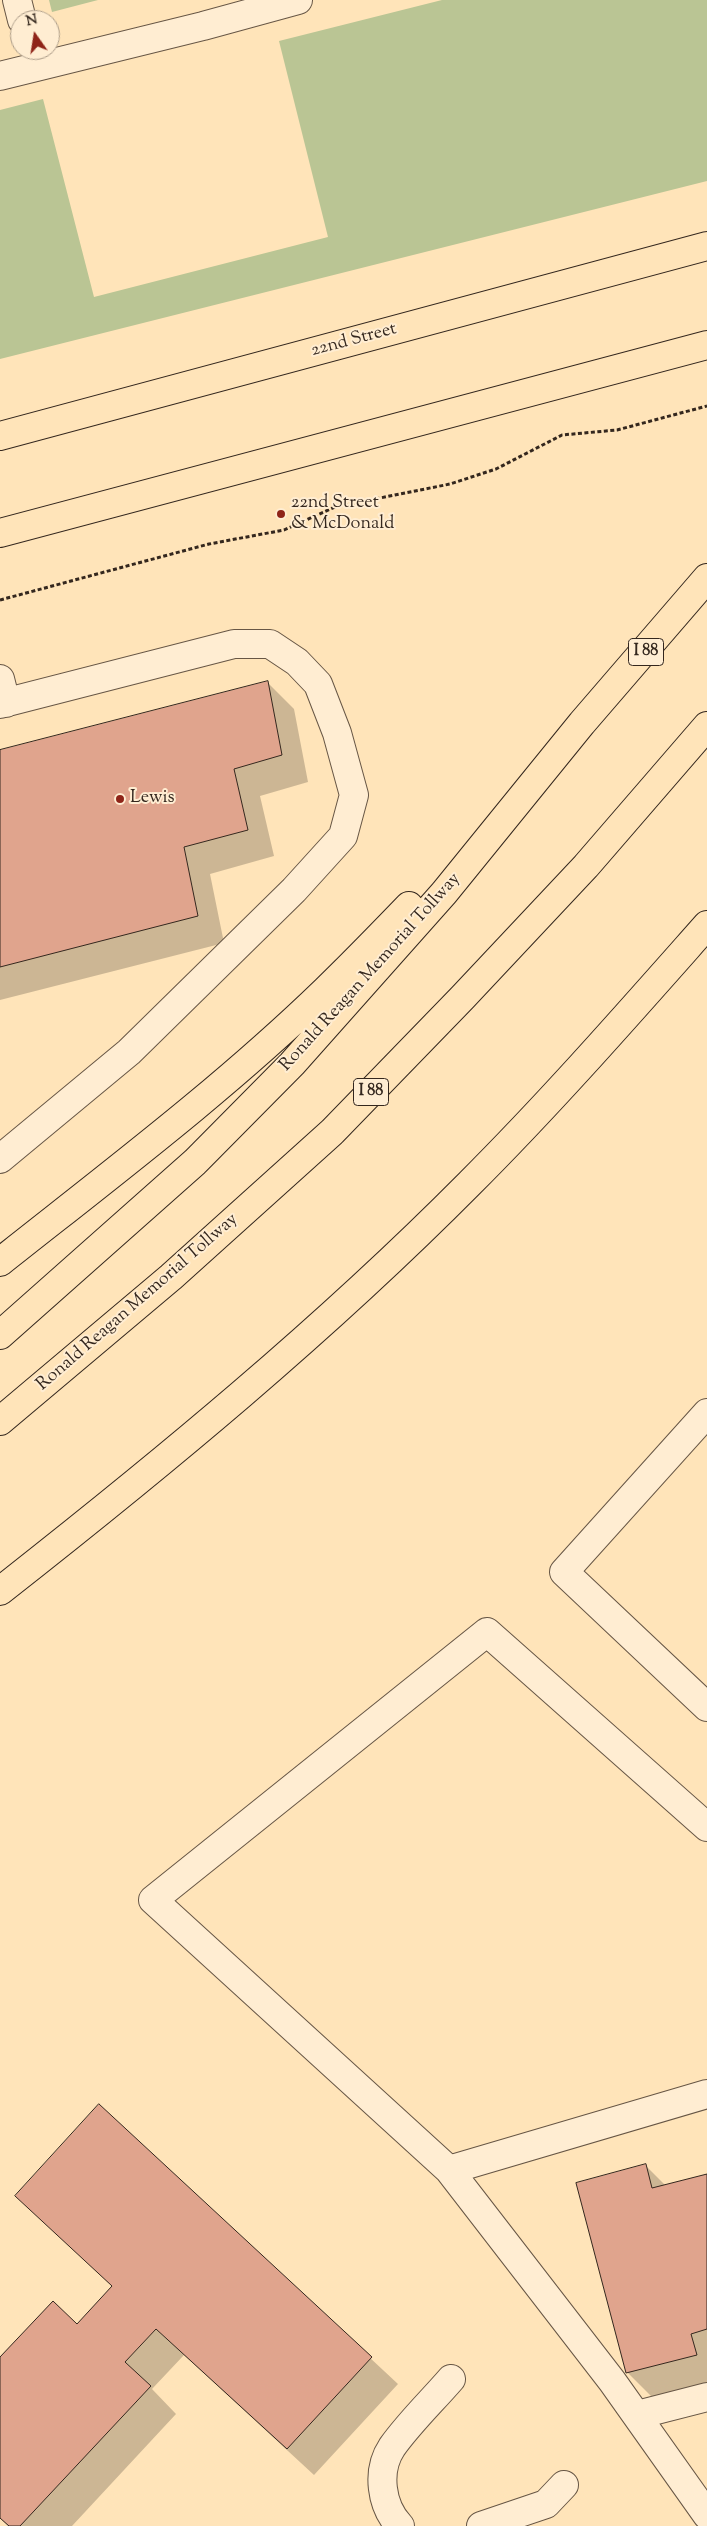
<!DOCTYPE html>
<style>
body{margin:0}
#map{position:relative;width:707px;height:2526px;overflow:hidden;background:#ffe4b9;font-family:"Sorts Mill Goudy",serif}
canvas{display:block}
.north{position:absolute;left:10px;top:10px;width:50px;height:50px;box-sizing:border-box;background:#ffedd2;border:1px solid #ae9e8a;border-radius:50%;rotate:347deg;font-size:14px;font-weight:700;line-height:20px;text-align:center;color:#34271e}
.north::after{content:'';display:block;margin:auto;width:18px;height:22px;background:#8f2418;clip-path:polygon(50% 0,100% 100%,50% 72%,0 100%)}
</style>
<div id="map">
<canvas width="707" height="2526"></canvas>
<div class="north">N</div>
</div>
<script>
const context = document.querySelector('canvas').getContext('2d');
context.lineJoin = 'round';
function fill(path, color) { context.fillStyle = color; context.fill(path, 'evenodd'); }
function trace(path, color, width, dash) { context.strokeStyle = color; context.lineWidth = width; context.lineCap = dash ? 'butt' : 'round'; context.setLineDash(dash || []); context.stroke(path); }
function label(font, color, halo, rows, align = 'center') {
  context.font = font + ' "Sorts Mill Goudy",serif'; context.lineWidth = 4; context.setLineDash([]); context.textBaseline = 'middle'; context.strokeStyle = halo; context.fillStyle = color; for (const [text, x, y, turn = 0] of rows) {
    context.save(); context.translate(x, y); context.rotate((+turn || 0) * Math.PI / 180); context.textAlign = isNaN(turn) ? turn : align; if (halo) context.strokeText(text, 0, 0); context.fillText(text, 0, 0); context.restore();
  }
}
fill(new Path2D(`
 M49 0H98L52 12Z
 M442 0H707V181L0 359V110L43 99 94 297 328 237 279 41Z`), '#bac594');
fill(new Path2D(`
 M267 682 294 709 308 782 260 796 274 856 210 874 224 943 0 1000V751Z
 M100 2106 398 2384 314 2475 184 2355 152 2389 176 2414 72 2526H8L0 2518V2359L77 2325 113 2287 16 2196Z
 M645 2165 666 2186 707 2175V2391L659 2404 628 2373 577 2183Z`), '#0003');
const building = new Path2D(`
 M268 681 282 755 234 769 248 830 184 847 198 916 0 967V750Z
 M99 2104 372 2357 287 2449 156 2329 125 2362 151 2386 20 2526H9L0 2518V2357L53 2301 77 2324 112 2286 15 2196Z
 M646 2164 652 2188 707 2174V2329L691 2334 697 2355 626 2373 576 2183Z`);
fill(building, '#e0a48d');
trace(building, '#34271e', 1);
const minor = new Path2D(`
 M17 0 22 20
 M0 76 203 26 298 0
 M0 679 6 703
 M0 704 234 644H270L297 662 318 684 337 733 354 795 343 836 294 890 129 1052 0 1159
 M707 1413 564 1572 707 1707
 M707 2094 449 2170 612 2381 707 2515
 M449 2170 153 1900 487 1632 707 1827
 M637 2415 707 2397
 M400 2526C381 2506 376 2471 392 2447 409 2423 432 2401 451 2379
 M481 2526 546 2504 564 2485`);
const major = new Path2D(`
 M0 436 707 246
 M0 533 707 345`);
const highway = new Path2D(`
 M0 1262C111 1174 225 1088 326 990 355 962 382 934 409 906
 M0 1335 195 1162 292 1064 444 893 582 723 707 578
 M0 1421 171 1277 332 1132 462 998 586 866 707 726
 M0 1591C163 1463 323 1331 469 1184 552 1101 629 1013 707 925`);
trace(minor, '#675645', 30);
trace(major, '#34271e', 30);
trace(highway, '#34271e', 30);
trace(new Path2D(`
 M0 600 209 544 284 530 335 507 450 484 496 469 562 435 617 430 707 406`), '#34271e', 3, [4, 2.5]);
trace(minor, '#ffedd2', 28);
trace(major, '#ffe4b9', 28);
trace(highway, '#ffe4b9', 28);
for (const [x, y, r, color] of [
 [281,514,5,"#8f2418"],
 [120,799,5,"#8f2418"]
]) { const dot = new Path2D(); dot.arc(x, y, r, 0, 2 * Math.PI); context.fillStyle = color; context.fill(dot); trace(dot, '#ffedd2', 2); }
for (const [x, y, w] of [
 [646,652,35],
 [371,1092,35]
]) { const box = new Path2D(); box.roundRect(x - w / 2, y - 13.5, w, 27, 4); context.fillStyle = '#ffedd2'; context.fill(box); trace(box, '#34271e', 1); }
label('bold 16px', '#34271e', null, [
 ["I 88",646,652],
 ["I 88",371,1092]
]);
label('18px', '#34271e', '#ffedd2', [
 ["22nd Street",354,341,-15],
 ["Ronald Reagan Memorial Tollway",371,973,-48],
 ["Ronald Reagan Memorial Tollway",138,1303,-41]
]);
label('18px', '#34271e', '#ffedd2', [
 ["22nd Street",291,504],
 ["& McDonald",291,525],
 ["Lewis",130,799]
], 'left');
</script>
